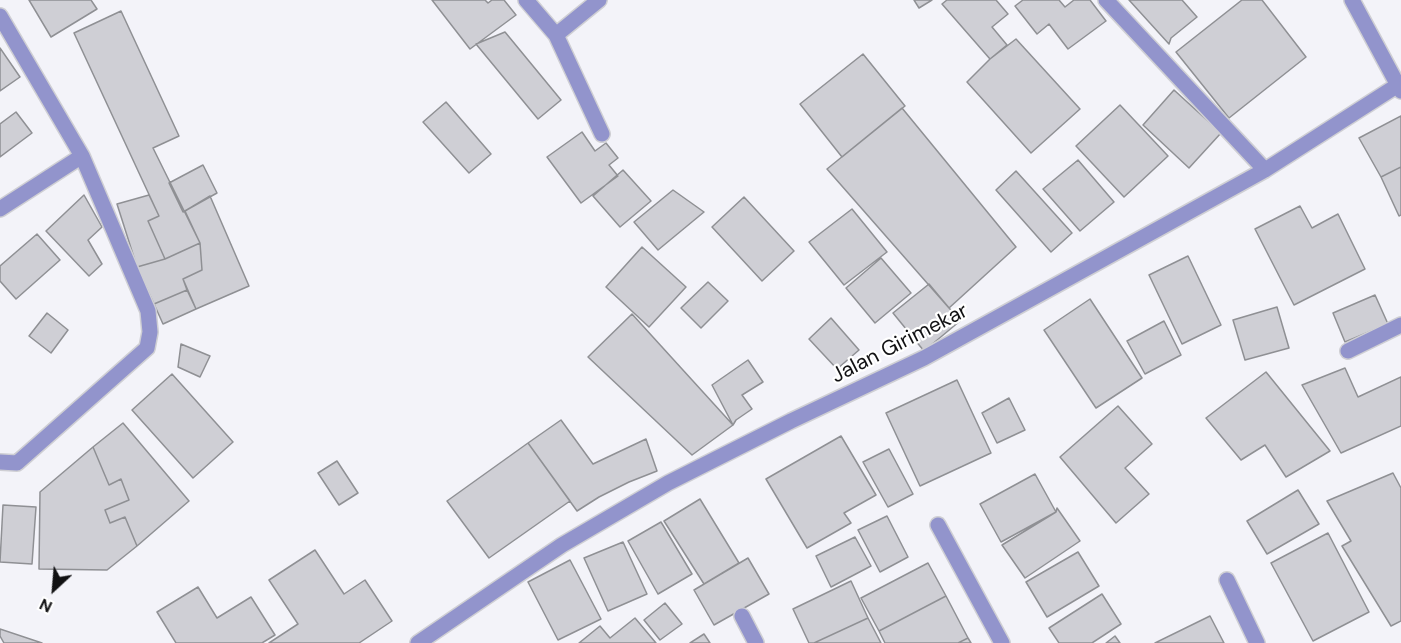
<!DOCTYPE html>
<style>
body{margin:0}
#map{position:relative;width:1401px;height:643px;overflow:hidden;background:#f3f3f9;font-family:"DM Sans",sans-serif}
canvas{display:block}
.north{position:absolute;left:24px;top:559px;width:60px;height:60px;-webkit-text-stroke:4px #fff;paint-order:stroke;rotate:206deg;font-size:16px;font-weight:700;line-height:24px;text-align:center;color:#111113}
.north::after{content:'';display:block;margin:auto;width:21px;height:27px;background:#111113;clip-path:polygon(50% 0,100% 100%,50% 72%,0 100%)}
</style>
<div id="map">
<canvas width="1401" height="643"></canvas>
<div class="north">N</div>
</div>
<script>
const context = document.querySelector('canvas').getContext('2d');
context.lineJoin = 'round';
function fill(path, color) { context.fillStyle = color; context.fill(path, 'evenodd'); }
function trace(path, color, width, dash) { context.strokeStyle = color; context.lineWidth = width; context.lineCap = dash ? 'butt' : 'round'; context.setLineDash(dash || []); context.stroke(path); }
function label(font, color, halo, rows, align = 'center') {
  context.font = font + ' "DM Sans",sans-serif'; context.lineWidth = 4.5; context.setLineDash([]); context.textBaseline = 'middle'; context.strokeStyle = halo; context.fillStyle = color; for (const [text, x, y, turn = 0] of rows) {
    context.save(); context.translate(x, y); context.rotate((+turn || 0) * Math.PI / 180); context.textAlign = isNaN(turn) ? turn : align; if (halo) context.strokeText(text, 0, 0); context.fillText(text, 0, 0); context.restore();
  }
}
const building = new Path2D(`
 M29 0H91L97 9 51 37Z
 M432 0H485L488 3 492 0H504L516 15 470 49Z
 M914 0H932L919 8Z
 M947 0H996L1008 14 992 27 1007 45 990 59 942 4Z
 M1023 0H1059L1065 7 1074 0H1090L1106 21 1068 49 1049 24 1037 34 1015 6Z
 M1129 0H1182L1197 17 1171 38 1169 44Z
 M1242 0H1262L1306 57 1229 118 1176 52Z
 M121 11 179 136 153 148 200 243 165 259 148 221 159 216 74 33Z
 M505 32 561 100 538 119 476 44Z
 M1016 39 1080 109 1031 153 967 82 990 59Z
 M0 48 20 77 0 91Z
 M863 54 905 106 842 157 800 104Z
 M1174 90 1221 133 1189 168 1143 125Z
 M446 102 491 154 469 173 423 122Z
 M1120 105 1168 156 1124 197 1076 146Z
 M902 108 1016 247 949 308 827 169Z
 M16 112 32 133 0 157V124Z
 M1401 116V167L1381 177 1359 138Z
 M582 132 595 151 606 143 618 158 609 165 618 176 581 203 547 157Z
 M1078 160 1114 202 1080 231 1043 189Z
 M203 165 217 193 183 212 169 183Z
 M1401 167V215L1399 216 1381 177Z
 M623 170 651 201 620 227 593 196Z
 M1016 171 1072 233 1051 252 996 190Z
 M673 190 704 212 658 250 634 222Z
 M84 195 102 227 88 240 102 264 89 276 46 231Z
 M149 195 159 216 148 221 165 259 137 267 117 204Z
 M210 196 249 286 196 309 183 279 202 270 200 243 185 211Z
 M744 197 794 251 762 281 712 227Z
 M1300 206 1312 228 1338 214 1365 269 1294 305 1255 229Z
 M852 209 887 252 844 285 809 242Z
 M37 234 60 260 16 299 0 281V266Z
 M200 243 202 270 183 279 187 290 154 304 137 267 165 259Z
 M642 247 686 287 649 327 606 287Z
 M1188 256 1221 325 1182 344 1149 275Z
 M881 258 911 293 875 323 846 288Z
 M708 282 728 301 701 328 681 308Z
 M929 284 960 321 924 351 893 313Z
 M187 290 196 309 163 324 154 304Z
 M1375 295 1388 324 1345 342 1333 313Z
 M1090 299 1142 378 1096 408 1044 330Z
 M1277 307 1289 348 1245 360 1233 320Z
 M47 313 68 330 51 353 29 336Z
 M632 314 733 425 692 455 588 357Z
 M831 318 859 350 837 369 809 339Z
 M1164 321 1181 355 1145 374 1127 341Z
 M181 344 210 356 200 377 178 367Z
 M748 360 763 382 742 395 752 409 736 420 733 425 712 385Z
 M1345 368 1358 397 1401 377V426L1341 453 1302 385Z
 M1266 372 1330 451 1286 477 1265 445 1241 460 1206 418Z
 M172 374 233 442 193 478 132 410Z
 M957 380 991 453 920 486 886 413Z
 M1009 398 1025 430 997 443 982 413Z
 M1118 406 1152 444 1125 468 1149 494 1116 523 1060 457Z
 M561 420 593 464 646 439 657 471 629 482 599 497 577 511 528 443Z
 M123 423 189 501 137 546 125 517 110 523 105 510 129 500 121 479 109 485 93 447Z
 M841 436 876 495 844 513 851 523 807 548 766 479Z
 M528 443 570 501 489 558 447 501Z
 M93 447 109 485 121 479 129 500 105 510 110 523 125 517 137 546 107 570 39 569 40 492Z
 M889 449 913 494 888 507 863 462Z
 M337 461 358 493 339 505 318 473Z
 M1393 473 1401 488V621L1391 626 1342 546 1351 541 1327 501Z
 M1035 474 1056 512 1001 542 980 504Z
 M1298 490 1319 524 1267 554 1247 521Z
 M700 499 739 563 704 584 664 521Z
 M3 505 36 507 32 564 0 562Z
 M1057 508 1080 541 1025 578 1002 545 1056 512Z
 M887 516 908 557 880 572 858 530Z
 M661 522 692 574 658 594 628 541Z
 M1328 533 1369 612 1313 641 1271 563Z
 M855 537 871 566 831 587 816 556Z
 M623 542 647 594 608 611 584 558Z
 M315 550 344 594 365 580 392 621 359 643H269L298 624 269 580Z
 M1078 552 1099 586 1047 617 1026 582Z
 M748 558 769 594 714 625 694 590Z
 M570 560 601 619 558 640 528 582Z
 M928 563 946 596 879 631 861 598Z
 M851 581 868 618 814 643H809L793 609Z
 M198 587 217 618 251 597 275 635 262 643H176L157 612Z
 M1102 594 1121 624 1092 643H1059L1049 628Z
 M946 596 968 638 958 643H885L879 631Z
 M665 603 682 624 660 640 644 620Z
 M1210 616 1224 643H1155Z
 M635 618 656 643H579L600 626 610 638Z
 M868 618 881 643H814Z
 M0 629 42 643H4L0 636Z
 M704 634 710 643H690Z
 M1115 636 1120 643H1106Z
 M968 638 971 643H958Z`);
fill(building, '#cfcfd5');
trace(building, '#8f9094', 1.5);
const minor = new Path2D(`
 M526 0 556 35 602 134
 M1106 0 1265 170
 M1352 0 1401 91
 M0 16 82 156 0 209
 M556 35 599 0
 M1348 351 1401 325
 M0 462 17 463 147 348 150 332 148 311 82 156
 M938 525 1002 643
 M1227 580 1257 643
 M742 616 756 643
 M418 643 562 545 668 483 791 421 924 358 1265 170 1401 83`);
trace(minor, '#cfcfd4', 18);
trace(minor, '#9294cc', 15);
label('21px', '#111113', '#fff', [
 ["Jalan Girimekar",900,344,-27]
]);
</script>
